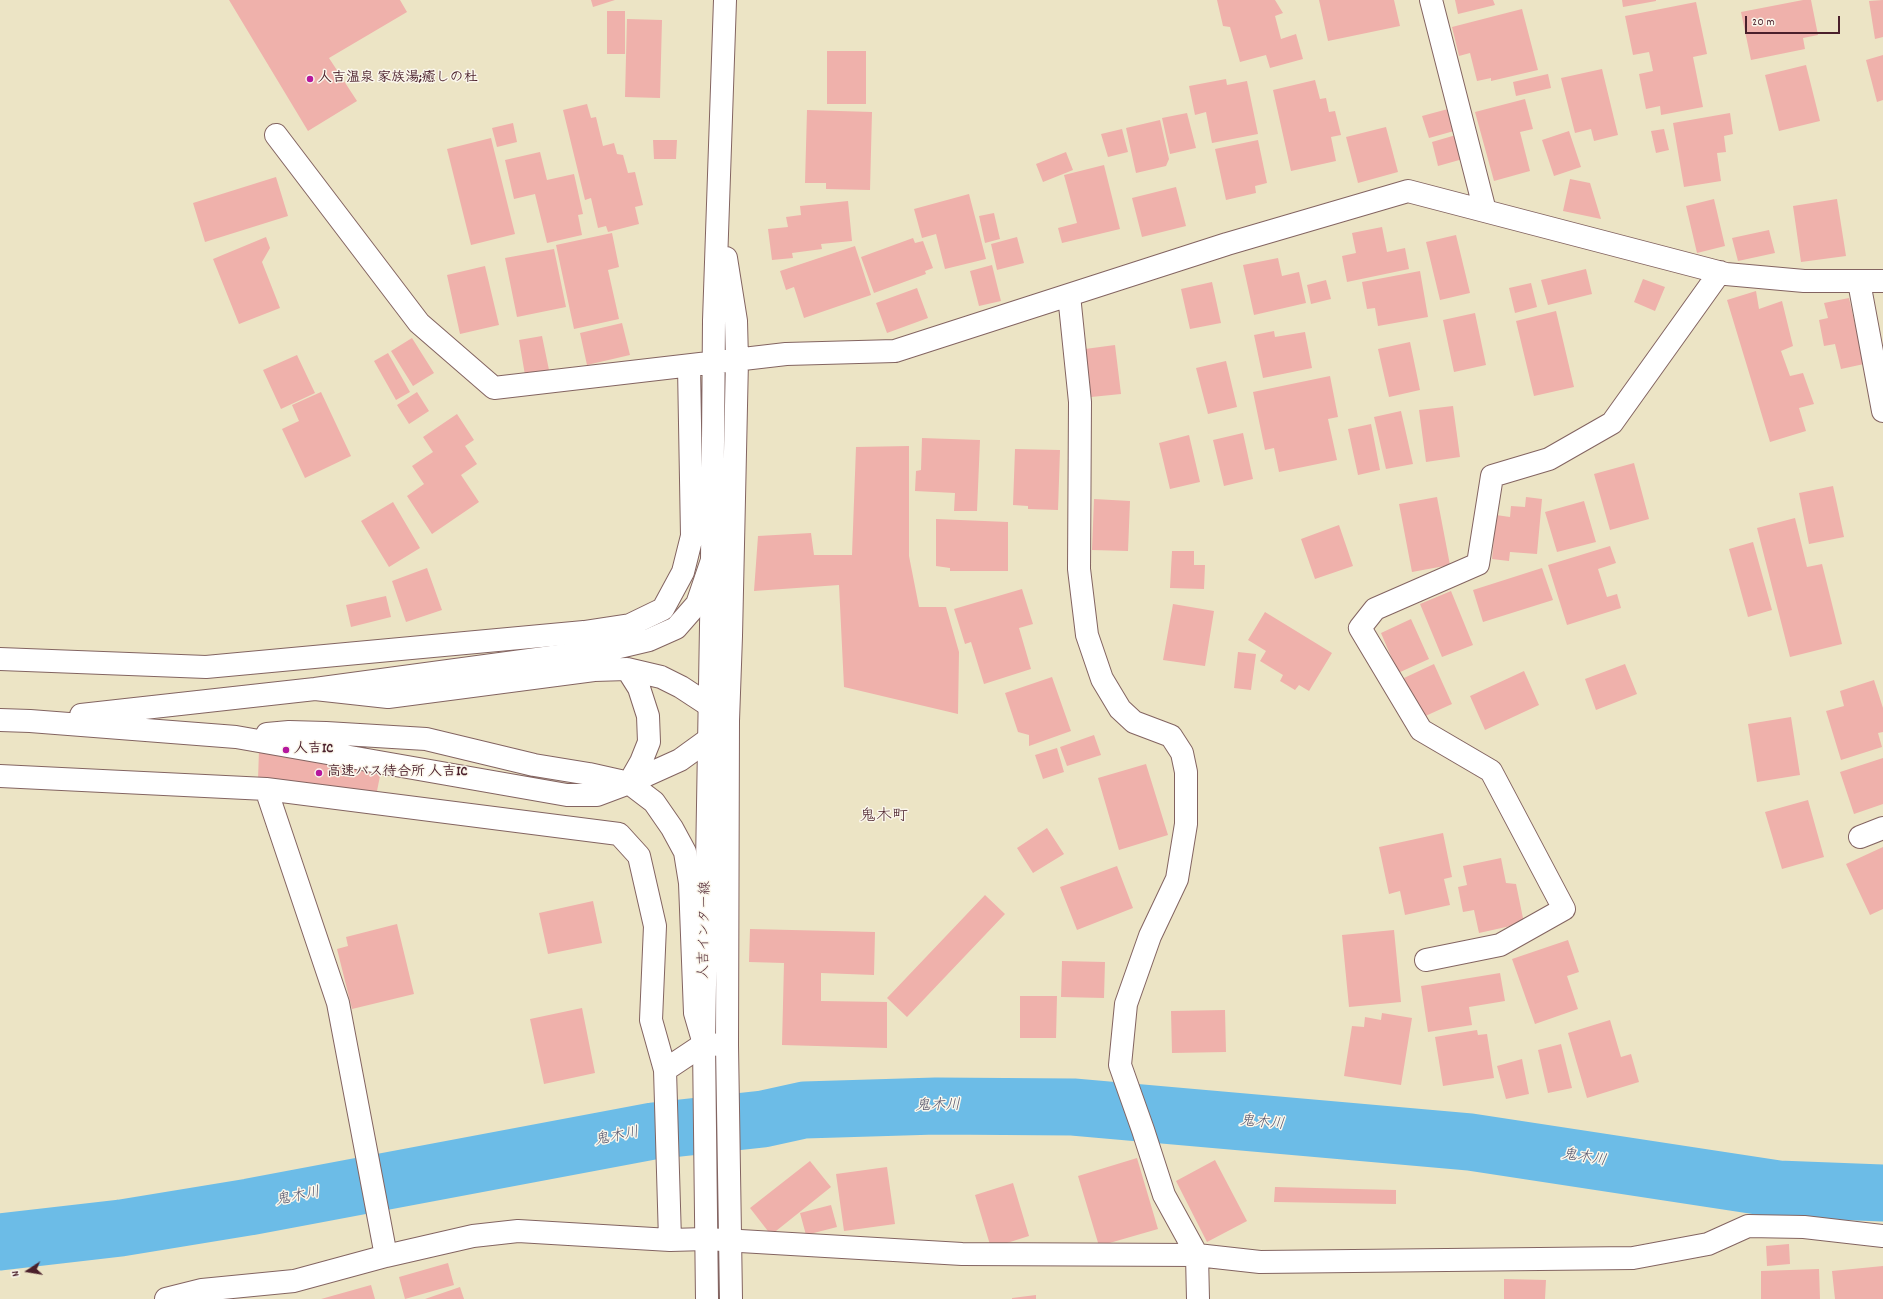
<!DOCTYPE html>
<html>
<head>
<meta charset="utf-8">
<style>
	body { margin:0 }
	#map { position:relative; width:1883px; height:1299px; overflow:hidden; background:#ece4c5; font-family:Dekko,sans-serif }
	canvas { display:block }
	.north { position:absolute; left:8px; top:1251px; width:40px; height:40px; -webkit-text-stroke:3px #fbf7ec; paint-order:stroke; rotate:258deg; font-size:11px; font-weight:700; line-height:16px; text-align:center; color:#4a1f2b }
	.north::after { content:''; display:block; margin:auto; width:14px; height:18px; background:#4a1f2b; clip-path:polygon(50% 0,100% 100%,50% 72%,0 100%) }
	.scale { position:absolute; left:1745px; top:16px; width:95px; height:18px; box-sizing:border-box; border:2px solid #4a1f2b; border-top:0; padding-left:5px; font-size:12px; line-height:14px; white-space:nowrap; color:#4a1f2b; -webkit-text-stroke:3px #fbf7ec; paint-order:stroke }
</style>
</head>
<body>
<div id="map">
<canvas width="1883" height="1299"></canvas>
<div class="north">N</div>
<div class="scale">20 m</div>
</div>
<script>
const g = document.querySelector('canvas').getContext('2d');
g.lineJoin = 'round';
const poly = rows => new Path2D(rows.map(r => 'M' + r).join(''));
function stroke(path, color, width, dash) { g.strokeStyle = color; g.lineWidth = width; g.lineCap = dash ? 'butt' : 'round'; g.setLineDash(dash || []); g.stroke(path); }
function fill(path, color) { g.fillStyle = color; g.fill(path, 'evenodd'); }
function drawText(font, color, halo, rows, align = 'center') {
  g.font = font + ' Dekko,"Klee One",sans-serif'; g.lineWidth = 3; g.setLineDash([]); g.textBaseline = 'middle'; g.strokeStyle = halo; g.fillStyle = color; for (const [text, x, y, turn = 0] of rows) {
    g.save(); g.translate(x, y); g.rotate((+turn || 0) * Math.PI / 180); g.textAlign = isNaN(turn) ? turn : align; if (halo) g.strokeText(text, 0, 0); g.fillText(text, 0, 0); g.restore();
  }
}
stroke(poly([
	[0,1242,121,1228,249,1207,653,1131,763,1119,804,1110,936,1106,1073,1107,1470,1142,1778,1189,1883,1193]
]), '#6cbce7', 57);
fill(poly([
	[229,0,400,0,407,12,329,58,357,101,308,131],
	[591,0,615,0,593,7],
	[1217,0,1275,0,1283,13,1275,16,1281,39,1296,34,1303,59,1270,68,1266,55,1240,62,1230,27,1223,26],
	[1319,0,1394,0,1400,26,1328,41],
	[1455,0,1493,0,1495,5,1458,14],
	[1622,0,1656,0,1656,1,1623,7],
	[1803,0,1811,0,1818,35,1803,38,1805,49,1751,60,1741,12],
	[1883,0,1883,37,1875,39,1869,1],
	[1696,2,1707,54,1693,57,1703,107,1661,115,1660,106,1646,109,1639,74,1653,71,1649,52,1633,55,1625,16],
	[1522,9,1538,70,1491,81,1491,78,1477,81,1470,53,1459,56,1452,27],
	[607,11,625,11,625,54,607,54],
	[627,19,662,20,660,98,625,97],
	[827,51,866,51,866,104,827,104],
	[1883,55,1883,100,1877,102,1866,60],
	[1806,65,1820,121,1779,131,1765,75],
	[1602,69,1618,135,1594,141,1591,129,1575,133,1561,78],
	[1548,74,1551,88,1516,96,1513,82],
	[1226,79,1227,85,1247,81,1258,134,1212,143,1206,112,1195,115,1189,86],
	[1315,80,1320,99,1326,98,1329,112,1335,111,1341,135,1331,137,1336,161,1291,171,1273,90],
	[1525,99,1533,129,1520,132,1530,171,1494,181,1475,112],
	[587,104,591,118,596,117,603,146,614,143,617,154,623,155,628,173,635,172,643,205,635,207,639,224,608,232,606,226,598,228,591,198,585,200,563,110],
	[1448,109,1454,131,1429,138,1422,116],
	[807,110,872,112,870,190,826,189,826,183,805,183],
	[1187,113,1196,148,1170,154,1162,118],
	[1730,113,1733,134,1724,136,1726,152,1717,153,1721,181,1684,187,1673,123],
	[1160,120,1169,159,1166,166,1136,173,1126,128],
	[513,123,517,142,497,147,492,128],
	[1386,127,1398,172,1358,183,1346,137],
	[1122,129,1128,152,1108,157,1101,134],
	[1664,129,1669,150,1656,153,1651,131],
	[1569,131,1581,167,1554,176,1542,140],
	[1456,135,1463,159,1438,166,1432,142],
	[491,138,515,234,471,245,447,149],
	[653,140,677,140,676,159,654,159],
	[1258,140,1267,183,1255,186,1256,193,1226,200,1215,149],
	[540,152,547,180,574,174,583,214,578,215,582,235,547,243,535,194,514,199,505,160],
	[1066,152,1073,170,1043,182,1036,164],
	[1104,165,1120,229,1062,243,1058,228,1077,223,1064,175],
	[276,177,288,216,205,242,193,203],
	[1570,179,1590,183,1601,219,1563,211],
	[1176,187,1186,226,1142,237,1132,198],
	[969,194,986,259,945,269,936,234,922,238,914,209],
	[1714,199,1725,246,1697,253,1686,206],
	[1837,199,1846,256,1801,262,1793,206],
	[848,201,852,241,821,244,822,249,792,253,793,258,772,260,768,229,788,227,786,217,801,215,800,206],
	[994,213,1000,239,985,243,979,216],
	[1382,227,1387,252,1405,248,1409,269,1347,282,1342,256,1356,253,1352,233],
	[1769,230,1775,253,1738,261,1732,238],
	[612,233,619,267,608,270,619,319,574,329,556,245],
	[1456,235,1470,293,1440,300,1426,242],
	[266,237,270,248,262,262,280,308,239,324,213,259],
	[1017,237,1024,263,997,270,991,244],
	[913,238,915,243,923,241,933,268,925,271,926,274,874,293,861,257],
	[855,246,871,295,804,318,794,287,786,290,780,271],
	[554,249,566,307,517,317,505,258],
	[1278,258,1282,276,1299,272,1306,303,1254,315,1243,265],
	[992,265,1001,301,979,306,970,271],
	[485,266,499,325,460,334,447,275],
	[1586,269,1592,294,1548,305,1541,280],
	[1420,271,1428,317,1378,326,1375,308,1367,309,1362,282],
	[1643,279,1665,287,1655,311,1634,302],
	[1326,280,1331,299,1311,304,1307,285],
	[1212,282,1221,323,1190,329,1181,289],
	[1531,283,1537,307,1515,313,1509,288],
	[917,288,928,318,887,333,876,303],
	[1756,291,1759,309,1782,301,1793,346,1781,351,1790,376,1803,373,1814,404,1799,408,1806,431,1770,442,1727,300],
	[1849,298,1864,364,1841,369,1835,344,1824,346,1819,320,1828,318,1824,303],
	[1556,311,1574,387,1534,396,1516,321],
	[1475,313,1486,365,1454,372,1443,320],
	[622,323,630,355,587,365,580,333],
	[1274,331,1275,337,1305,332,1312,368,1263,378,1254,335],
	[542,336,549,370,525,375,519,340],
	[412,338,434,373,413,386,391,351],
	[1410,342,1420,390,1389,397,1378,349],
	[1115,345,1121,394,1091,397,1085,349],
	[388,353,410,392,396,400,374,361],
	[297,355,315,393,281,409,263,370],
	[1226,361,1237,407,1208,414,1196,368],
	[1330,376,1338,417,1328,419,1337,460,1279,472,1274,448,1265,450,1253,392],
	[321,392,351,456,305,478,282,429,299,421,292,405],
	[417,392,429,411,409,424,397,405],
	[1453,406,1460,457,1426,462,1419,410],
	[1401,411,1413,464,1386,469,1374,417],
	[457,414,474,440,465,446,477,464,461,475,479,502,432,534,407,496,424,484,412,466,433,452,423,437],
	[1371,424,1380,470,1358,475,1348,429],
	[1243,433,1253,479,1224,486,1213,440],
	[1189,435,1200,482,1170,489,1159,443],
	[922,438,980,440,977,511,954,511,955,493,915,491,916,471,921,470],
	[909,446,909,556,919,607,946,607,959,652,958,714,844,687,839,585,754,591,758,536,811,533,814,555,852,555,856,447],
	[1015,449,1060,450,1058,510,1028,509,1028,506,1013,505],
	[1634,463,1649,519,1610,530,1594,474],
	[1833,486,1844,537,1809,544,1799,493],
	[1437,497,1450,565,1412,572,1399,504],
	[1526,497,1542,499,1537,554,1510,552,1509,561,1492,559,1496,515,1510,517,1511,506,1525,507],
	[1094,499,1130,501,1128,551,1092,550],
	[1584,501,1596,542,1557,552,1545,512],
	[393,502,420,548,389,567,361,521],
	[1795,518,1807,567,1822,564,1842,644,1790,657,1757,528],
	[936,519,1008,522,1008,571,950,571,950,568,936,566],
	[1339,525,1353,566,1315,579,1301,539],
	[1753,542,1772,610,1748,617,1729,549],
	[1610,546,1616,563,1598,569,1607,597,1617,594,1621,608,1567,625,1548,565],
	[1172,551,1194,551,1194,565,1205,565,1204,589,1170,588],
	[427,568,442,610,406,622,392,581],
	[1542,568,1553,600,1483,622,1473,590],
	[1022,589,1033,624,1019,628,1031,669,984,684,971,642,965,644,954,609],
	[1451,591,1473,645,1442,657,1420,604],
	[386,596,391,617,351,627,346,605],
	[1173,604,1214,611,1205,666,1163,660],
	[1265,612,1332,653,1309,691,1299,685,1295,690,1280,681,1283,675,1260,661,1266,651,1248,640],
	[1411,619,1429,659,1398,673,1381,633],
	[1238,652,1256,654,1251,690,1234,688],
	[1434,664,1452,704,1421,718,1404,678],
	[1625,664,1637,694,1596,710,1585,679],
	[1524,671,1539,705,1485,730,1470,696],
	[1052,677,1071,731,1029,746,1029,735,1018,732,1005,693],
	[1874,680,1883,708,1883,732,1878,733,1882,747,1841,760,1826,711,1844,706,1840,691],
	[1791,717,1800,775,1757,782,1748,724],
	[1094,735,1101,755,1067,766,1060,747],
	[1057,748,1064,772,1043,779,1035,755],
	[259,750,382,766,376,796,258,780],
	[1883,758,1883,804,1854,814,1840,772],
	[1146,764,1168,835,1119,850,1098,778],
	[1808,800,1824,857,1782,869,1765,812],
	[1047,828,1064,854,1033,873,1017,848],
	[1443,833,1452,877,1444,879,1450,905,1405,915,1400,891,1389,894,1379,847],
	[1883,847,1883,909,1870,915,1846,864],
	[1501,858,1506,883,1516,884,1524,923,1479,933,1474,910,1463,912,1458,887,1467,885,1463,866],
	[1117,866,1133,908,1077,930,1060,887],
	[985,895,1005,914,907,1017,887,998],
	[593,901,602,943,548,954,539,913],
	[397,924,414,994,352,1009,337,949,348,946,346,937],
	[750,929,875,932,874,975,821,973,821,1001,887,1002,887,1048,782,1045,784,963,749,962],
	[1394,930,1401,1002,1349,1007,1342,935],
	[1568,940,1579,972,1567,976,1578,1009,1535,1024,1512,959],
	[1062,961,1105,962,1104,998,1061,997],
	[1500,973,1505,1001,1469,1007,1472,1025,1428,1032,1421,986],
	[1020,996,1057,996,1056,1038,1020,1038],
	[582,1008,595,1073,544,1084,530,1019],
	[1225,1010,1226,1052,1172,1053,1171,1011],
	[1382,1013,1412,1018,1401,1085,1344,1076,1352,1026,1364,1027,1365,1017,1381,1020],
	[1610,1020,1621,1057,1631,1054,1639,1082,1587,1098,1568,1033],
	[1477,1030,1478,1035,1487,1034,1494,1078,1443,1086,1435,1037],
	[1561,1044,1572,1088,1548,1093,1538,1050],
	[1522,1059,1529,1094,1506,1099,1497,1066],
	[1137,1158,1158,1229,1099,1246,1078,1176],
	[1215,1160,1247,1221,1207,1242,1176,1181],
	[810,1161,831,1187,771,1235,750,1208],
	[887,1167,895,1224,844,1231,836,1174],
	[1013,1183,1029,1236,991,1248,975,1195],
	[1275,1187,1396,1190,1396,1204,1274,1202],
	[831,1205,837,1227,806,1235,800,1213],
	[1789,1244,1790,1264,1767,1266,1766,1246],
	[448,1263,454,1285,405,1299,399,1277],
	[1883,1266,1883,1299,1835,1299,1832,1271],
	[1819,1269,1820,1299,1761,1299,1761,1271],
	[1504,1279,1546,1280,1545,1299,1504,1299],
	[371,1285,375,1299,321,1299],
	[460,1287,464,1299,425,1299],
	[1036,1295,1036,1299,1012,1299,1012,1298]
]), '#efb1ab');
const minor = poly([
	[1431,0,1485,211],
	[276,135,419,323,494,388,786,354,895,351,1227,244,1408,191,1726,274,1804,281,1883,281],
	[726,258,736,321,737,360,731,636,728,721],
	[1859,282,1883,411],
	[1069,295,1080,402,1079,569,1087,635,1102,679,1120,709,1134,722,1171,736,1182,753,1186,772,1186,824,1177,879,1150,936,1126,1004,1120,1065,1143,1130,1164,1195,1197,1255,1198,1299],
	[712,560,714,321,725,0],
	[0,659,206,667,584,632,630,625,663,609,683,572,692,536,689,367],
	[0,776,266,789,619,834,639,856,655,926,651,1020,665,1070,704,1044,722,1045],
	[266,789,338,1003,386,1256],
	[1860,837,1883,828],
	[1426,960,1500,945,1564,909,1491,771,1421,730,1360,628,1375,609,1478,564,1492,476,1549,459,1612,423,1720,272],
	[665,1070,670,1240],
	[166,1299,202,1290,294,1281,386,1256,473,1236,518,1231,670,1240,706,1239,962,1254,1197,1255,1260,1262,1633,1258,1708,1244,1748,1226,1804,1227,1883,1236]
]);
const major = poly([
	[728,721,727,1045,731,1299],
	[707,1299,704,1044,712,566]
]);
const highway = poly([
	[627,669,639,688,648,716,649,742,641,762,629,783],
	[81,715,315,689,611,649,649,640,676,628,697,604,712,560],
	[0,720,30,721,236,737,567,795,597,795,629,783,680,760,709,739,728,721,710,706,681,687,661,677,627,669,594,670,388,697,315,689],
	[267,734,289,732,326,733,426,739,534,765,589,774,629,783,654,802,672,828,685,852,690,883,695,1013,704,1044]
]);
stroke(minor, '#836461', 24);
stroke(major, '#836461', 24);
stroke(highway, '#836461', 24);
stroke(minor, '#fff', 22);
stroke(major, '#fff', 22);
stroke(highway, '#fff', 22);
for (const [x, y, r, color] of [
	[310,79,4,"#b5179e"],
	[286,750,4,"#b5179e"],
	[319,773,4,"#b5179e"]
]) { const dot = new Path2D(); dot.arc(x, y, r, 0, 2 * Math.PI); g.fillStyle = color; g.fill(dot); stroke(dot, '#fbf7ec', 1.5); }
drawText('bold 14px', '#4a1f2b', '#fbf7ec', [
	["人吉温泉 家族湯;癒しの杜",318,79],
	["人吉IC",294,750],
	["高速バス待合所 人吉IC",327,773]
], 'left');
drawText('14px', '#4a1f2b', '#fbf7ec', [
	["人吉インター線",706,930,-89]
]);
drawText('italic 15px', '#56566d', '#fbf7ec', [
	["鬼木川",938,1107,-1],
	["鬼木川",1262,1124,5],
	["鬼木川",617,1138,-11],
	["鬼木川",1584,1159,9],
	["鬼木川",298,1198,-11]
]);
drawText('16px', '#4a1f2b', '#fbf7ec', [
	["鬼木町",884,818]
]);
</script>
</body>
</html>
